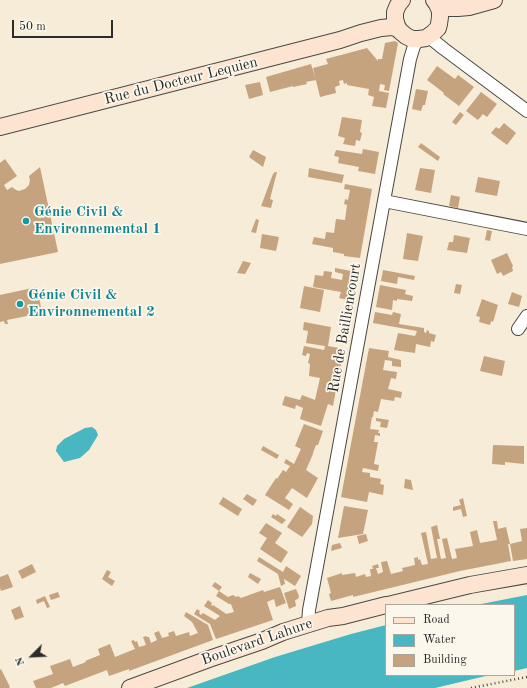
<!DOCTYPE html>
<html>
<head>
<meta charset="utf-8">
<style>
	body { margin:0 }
	#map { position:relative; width:527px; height:688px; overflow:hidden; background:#f7ecd7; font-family:"Old Standard TT",serif }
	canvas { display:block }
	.legend { position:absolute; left:385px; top:604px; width:130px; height:72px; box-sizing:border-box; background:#fbf7ec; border:1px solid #a8a59f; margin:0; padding:5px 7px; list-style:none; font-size:12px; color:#2b2b2b }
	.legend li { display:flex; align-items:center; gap:8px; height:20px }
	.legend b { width:20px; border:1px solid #a8a59f }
	.north { position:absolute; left:12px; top:636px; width:40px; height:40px; -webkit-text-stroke:3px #fbf7ec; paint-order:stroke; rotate:246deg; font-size:11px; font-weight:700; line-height:16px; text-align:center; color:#2b2b2b }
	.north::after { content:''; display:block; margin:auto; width:14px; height:18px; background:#2b2b2b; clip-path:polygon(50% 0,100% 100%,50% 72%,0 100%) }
	.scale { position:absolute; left:12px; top:20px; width:101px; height:18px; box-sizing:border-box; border:2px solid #2b2b2b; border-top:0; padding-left:5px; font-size:12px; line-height:14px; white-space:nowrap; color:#2b2b2b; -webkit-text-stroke:3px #fbf7ec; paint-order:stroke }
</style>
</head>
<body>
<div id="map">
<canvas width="527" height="688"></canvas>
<ul class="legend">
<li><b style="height:5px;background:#fde4d0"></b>Road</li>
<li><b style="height:11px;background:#48b7c2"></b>Water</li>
<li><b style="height:11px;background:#c5a37f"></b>Building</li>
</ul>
<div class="north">N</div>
<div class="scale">50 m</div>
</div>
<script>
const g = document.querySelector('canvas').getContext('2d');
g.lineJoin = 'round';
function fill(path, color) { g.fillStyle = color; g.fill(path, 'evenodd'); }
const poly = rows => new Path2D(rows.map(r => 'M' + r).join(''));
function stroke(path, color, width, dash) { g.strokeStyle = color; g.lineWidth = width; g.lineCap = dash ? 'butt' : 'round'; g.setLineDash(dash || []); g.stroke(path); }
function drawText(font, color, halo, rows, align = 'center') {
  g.font = font + ' "Old Standard TT",serif'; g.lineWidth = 3.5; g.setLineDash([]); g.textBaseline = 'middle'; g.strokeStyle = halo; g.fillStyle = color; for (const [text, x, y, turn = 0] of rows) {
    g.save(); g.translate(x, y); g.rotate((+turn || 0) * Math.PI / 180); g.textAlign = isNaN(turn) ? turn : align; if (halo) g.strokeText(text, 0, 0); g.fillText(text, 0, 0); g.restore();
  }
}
fill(poly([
	[92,427,96,430,98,435,89,450,80,458,64,462,56,451,57,446,64,439,85,428],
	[527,595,527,668,514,671,514,605,476,605],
	[386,625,386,675,490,675,435,688,187,688,275,657,351,634]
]), '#48b7c2');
fill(poly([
	[395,41,398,43,389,91,384,90,385,85,380,84,379,91,389,93,386,108,372,106,374,97,368,95,369,89,347,85,347,83,344,84,343,80,339,81,340,85,335,87,336,93,320,97,313,68,328,64,326,59,367,48,378,61,378,59,382,59,385,43],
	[311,64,316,80,306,82,307,84,293,87,293,86,270,92,266,77],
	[437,66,455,79,458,75,474,87,459,106,443,94,444,93,427,80],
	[260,82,263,95,249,99,245,85],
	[416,89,428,91,425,105,423,105,421,111,412,109],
	[481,92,497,104,487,117,483,114,478,120,466,111],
	[460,112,464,115,456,125,452,122],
	[342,117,362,120,360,132,362,133,360,141,356,140,355,146,343,144,345,138,338,136],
	[504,123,516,133,507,145,491,133,496,127,499,129],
	[421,143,440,157,438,161,418,147],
	[363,149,379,152,375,174,358,171,359,167,338,163,339,157,334,156,336,150,362,154],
	[253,150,266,157,263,167,249,157],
	[5,159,17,176,4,185,7,190,12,187,16,190,19,191,25,189,29,185,30,180,29,176,40,167,58,252,0,264,0,163],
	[309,168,344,175,342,183,308,177],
	[420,168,435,170,431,193,415,190],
	[275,172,277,172,270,199,273,200,271,208,261,206,273,174],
	[478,177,500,181,497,196,475,192],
	[345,184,372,189,360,258,344,256,344,254,333,252,333,248,312,244,314,237,325,239,326,232,334,233,336,219,345,220,347,205,344,204,345,199,348,200,350,190,344,189],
	[451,195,460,197,458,208,449,206],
	[256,219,259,220,256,233,251,232],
	[487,230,492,231,490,241,485,240],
	[407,233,423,236,418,261,403,259],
	[262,234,279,237,276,251,260,248],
	[454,235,470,238,467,253,447,250,449,242,453,242],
	[507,253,513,266,512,267,513,271,503,276,501,272,497,274,491,260],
	[243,261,251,263,245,274,237,273],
	[335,268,357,272,352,301,339,298,341,292,313,287,315,275,323,276,324,271,332,272,331,278,342,280,343,274,335,272],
	[383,270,415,276,414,280,398,277,397,284,381,281],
	[456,284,462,285,460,294,454,293],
	[380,285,406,290,405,294,413,296,412,301,397,299,397,301,393,300,392,310,376,307],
	[304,286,324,290,320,312,300,308],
	[37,287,42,313,7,320,8,324,5,324,4,321,0,322,0,295],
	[512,292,522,296,519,307,508,304],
	[482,299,498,305,493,322,491,321,490,325,479,322,480,317,476,316],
	[375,312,392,315,393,312,401,314,399,324,424,328,424,332,426,333,427,330,429,331,429,333,436,335,434,342,431,341,430,347,416,344,415,353,394,350,398,333,415,336,417,331,373,323],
	[304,322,331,327,328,346,344,349,333,406,328,404,321,426,300,419,303,408,296,405,295,409,282,405,285,396,300,400,302,395,315,400,320,378,309,376,310,364,308,363,310,354,307,353,306,356,302,355,304,346,324,350,325,346,306,343,308,331,303,330],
	[369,348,389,351,388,357,401,360,401,367,392,366,392,361,385,360,383,370,397,372,396,379,391,378,388,389,402,392,401,398,395,397,394,401,381,399,378,412,374,411,373,417,372,417,370,429,379,430,378,433,380,433,380,436,375,435,374,442,378,442,374,464,379,465,378,471,363,468,362,472,370,473,370,477,381,479,380,484,384,485,383,495,369,492,367,502,341,497],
	[484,356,505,361,502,376,480,371],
	[376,418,389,420,387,428,380,427,381,422,376,421],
	[304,424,323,431,318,445,316,445,313,453,313,454,306,470,318,478,307,498,292,488,285,498,293,504,289,510,265,495,276,478,277,479,283,470,286,472,290,466,284,463,286,459,294,464,301,449,295,446],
	[493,445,524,446,524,464,505,462,505,465,492,464],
	[263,446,279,455,277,459,261,450],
	[405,479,411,480,413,490,404,488],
	[247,494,257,500,253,506,243,499],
	[223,497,242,509,238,516,219,504],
	[463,498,467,516,463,517,461,509,453,511,453,507,461,505,459,500],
	[344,506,368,510,363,534,338,538],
	[300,507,313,516,312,524,302,537,287,527],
	[273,514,276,516,277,514,286,520,282,524,271,517],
	[493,521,497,521,498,529,506,527,510,544,508,544,511,561,460,571,353,597,353,595,331,601,329,594,331,593,327,578,342,573,342,575,355,573,356,577,365,574,366,577,371,576,370,569,373,569,372,566,378,564,379,568,376,568,378,574,383,572,381,562,387,561,391,574,403,571,402,568,415,565,414,558,418,557,418,560,420,559,422,565,428,564,421,533,426,532,431,559,437,558,431,527,437,525,440,539,437,539,441,559,446,558,442,539,447,538,452,559,457,558,455,549,473,546,470,532,477,530,480,543,497,540],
	[266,523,282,533,275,543,288,552,281,563,260,549,267,538,259,533],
	[527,528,527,559,513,561,510,544,522,541,520,529],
	[366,534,368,541,359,544,357,536],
	[340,543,342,548,331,551,332,545],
	[259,557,283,572,286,566,301,576,295,586,284,579,285,584,281,586,278,574,257,561],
	[32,564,36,572,22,579,18,571],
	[107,570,111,572,108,577,115,581,112,586,102,579],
	[250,573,261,579,258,584,248,577],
	[8,574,13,587,1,591,0,588,0,577],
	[215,582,222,587,219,591,212,586],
	[280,587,286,603,276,607,274,599,267,602,273,620,216,639,210,624,194,614,197,609,200,611,199,613,201,615,203,613,215,620,220,616,204,606,208,600,212,603,211,605,213,606,213,605,225,613,226,614,234,612,231,604,229,604,216,596,219,591,228,597,233,595,236,597,238,596,241,598,263,590,264,592],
	[296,589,299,596,298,599,295,600,296,606,289,609,284,593],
	[58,592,60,597,51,600,49,595],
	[45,596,50,607,47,608,44,601,37,604,36,600],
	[20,606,24,617,15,620,11,610],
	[186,612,208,625,213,640,129,671,129,669,109,676,107,670,65,686,63,683,51,688,36,688,33,681,53,674,50,666,70,659,73,667,86,662,85,661,100,655,98,649,110,644,115,657,135,649,131,641,134,640,135,642,137,641,139,647,146,645,143,637,146,636,147,637,149,637,151,643,157,640,154,633,159,631,162,638,169,636,168,633,174,631,176,636,189,632,190,636,198,633,192,622,184,616],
	[1,669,10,687,9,688,0,688,0,670]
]), '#c5a37f');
const street = poly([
	[430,36,434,41,444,49,527,111],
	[384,201,527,229],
	[518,329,527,316],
	[308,624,309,610,410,59,414,46,419,39]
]);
const secondary = poly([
	[402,0,398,5,395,12,395,19,397,26,400,31,406,36,412,39,419,39,426,38,433,33,438,28,439,24,440,17,440,11,437,4,434,0],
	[437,4,447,8,458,8,469,7,494,0],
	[0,127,340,40,361,33,381,28,392,27,398,29],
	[388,605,470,585,527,575],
	[130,688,209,659,262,641,283,632,328,618,343,616,386,605]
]);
stroke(street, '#4a4845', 14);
stroke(secondary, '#4a4845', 18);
stroke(poly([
	[471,688,527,677]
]), '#4a4845', 2.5, [1, 3]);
stroke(street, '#fff', 12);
stroke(secondary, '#fde4d0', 16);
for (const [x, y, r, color] of [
	[26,221,4,"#0f9aa8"],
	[20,304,4,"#0f9aa8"]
]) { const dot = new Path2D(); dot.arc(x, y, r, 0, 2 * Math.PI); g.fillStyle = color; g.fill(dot); stroke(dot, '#fbf7ec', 1.5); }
drawText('15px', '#2b2b2b', '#fbf7ec', [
	["Rue du Docteur Lequien",181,81,-14],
	["Rue de Bailliencourt",345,328,-80],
	["Boulevard Lahure",257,642,-19]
]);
drawText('bold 15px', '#0d838f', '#fbf7ec', [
	["Génie Civil &",34,212],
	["Environnemental 1",34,229],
	["Génie Civil &",28,295],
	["Environnemental 2",28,312]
], 'left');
</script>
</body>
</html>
